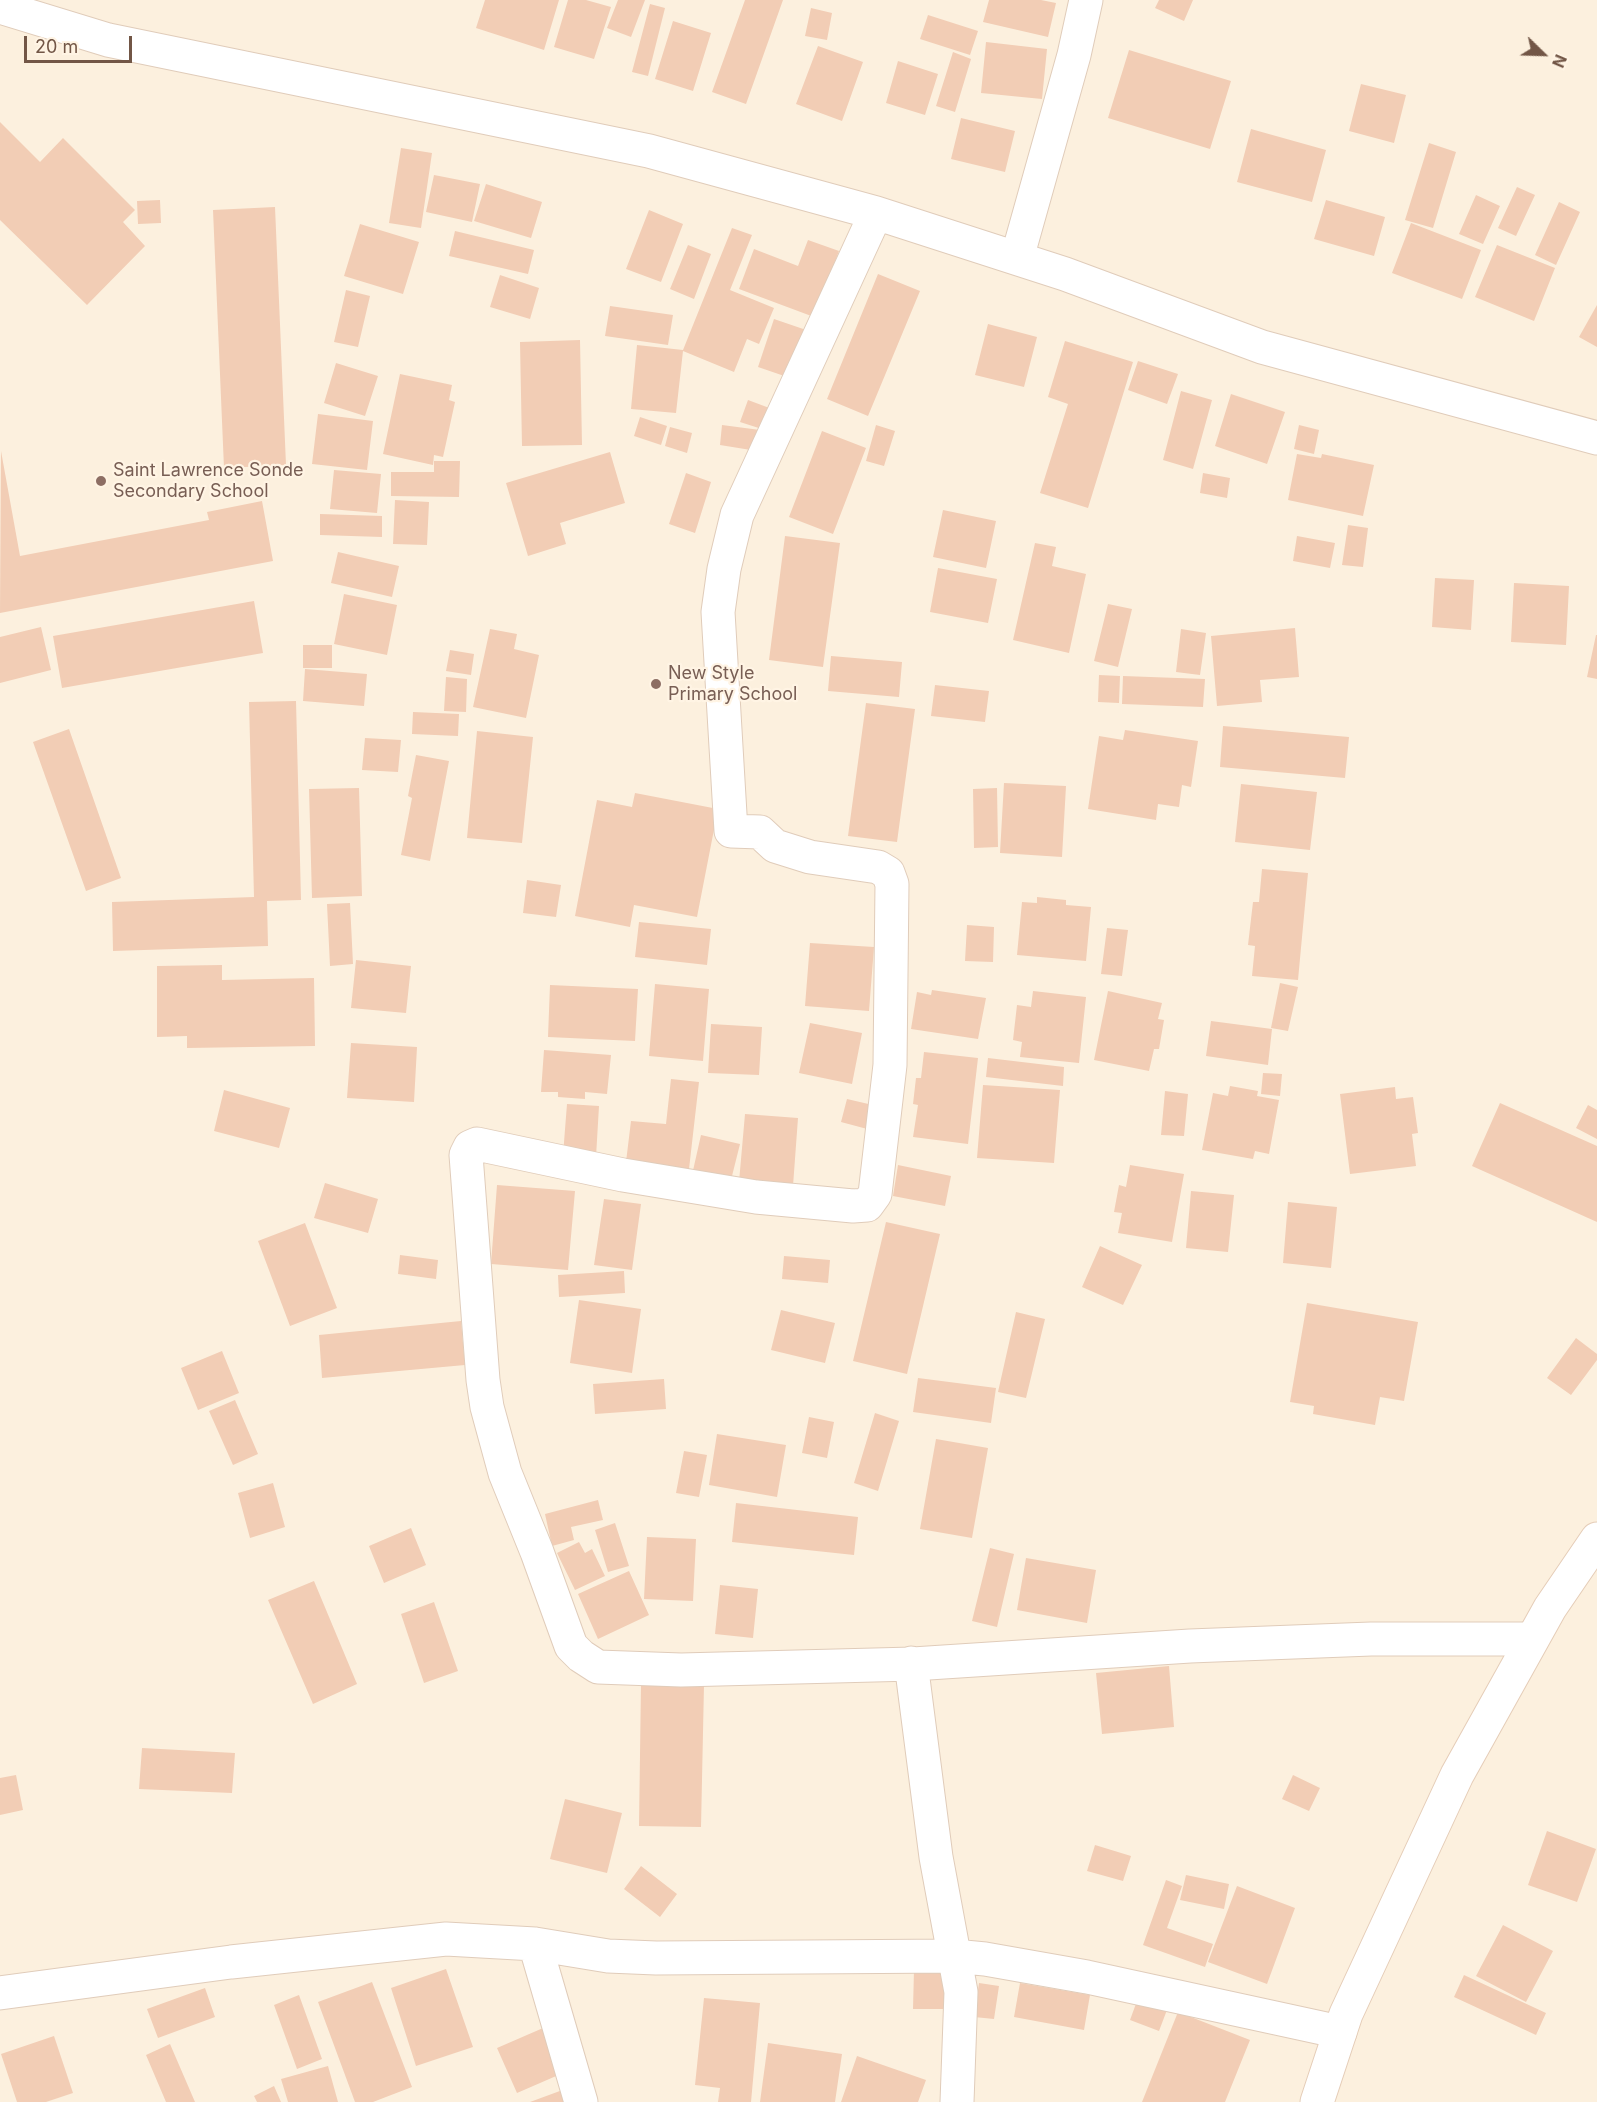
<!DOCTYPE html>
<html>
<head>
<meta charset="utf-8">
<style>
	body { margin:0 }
	#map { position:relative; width:1597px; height:2102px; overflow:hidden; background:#fcf0de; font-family:Inter,sans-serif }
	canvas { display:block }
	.north { position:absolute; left:1513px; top:24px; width:60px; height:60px; -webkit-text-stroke:4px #fff4e4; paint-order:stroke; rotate:113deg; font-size:16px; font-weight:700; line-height:24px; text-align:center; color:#725646 }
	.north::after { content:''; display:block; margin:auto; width:21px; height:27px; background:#725646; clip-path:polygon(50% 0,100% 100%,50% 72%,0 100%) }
	.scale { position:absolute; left:24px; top:36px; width:108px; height:27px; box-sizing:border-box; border:3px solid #725646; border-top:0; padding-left:8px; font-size:18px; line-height:21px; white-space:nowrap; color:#725646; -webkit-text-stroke:4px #fff4e4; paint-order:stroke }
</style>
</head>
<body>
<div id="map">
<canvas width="1597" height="2102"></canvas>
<div class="north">N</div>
<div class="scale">20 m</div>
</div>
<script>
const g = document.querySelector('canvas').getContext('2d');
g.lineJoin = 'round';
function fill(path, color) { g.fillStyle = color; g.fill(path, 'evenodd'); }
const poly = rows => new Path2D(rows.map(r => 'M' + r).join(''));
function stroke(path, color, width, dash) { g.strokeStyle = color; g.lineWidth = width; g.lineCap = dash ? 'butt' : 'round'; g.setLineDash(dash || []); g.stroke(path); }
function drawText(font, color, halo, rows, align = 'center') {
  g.font = font + ' Inter,sans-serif'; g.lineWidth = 4.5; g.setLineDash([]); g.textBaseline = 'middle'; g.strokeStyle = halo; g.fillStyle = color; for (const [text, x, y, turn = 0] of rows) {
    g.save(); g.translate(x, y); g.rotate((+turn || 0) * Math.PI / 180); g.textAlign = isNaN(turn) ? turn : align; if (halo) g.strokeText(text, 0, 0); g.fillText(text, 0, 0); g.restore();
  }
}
fill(poly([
	[485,0,559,0,544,50,476,28],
	[568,0,586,0,611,7,594,59,554,47],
	[618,0,645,0,631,37,607,28],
	[745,0,783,0,746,104,712,92],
	[989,0,1041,0,1056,3,1048,37,983,22],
	[1159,0,1193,0,1184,21,1155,8],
	[650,4,665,8,648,76,632,72],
	[811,8,832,13,827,40,805,36],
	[928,15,978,31,970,55,920,39],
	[673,21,711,33,693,91,655,79],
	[986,42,1047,49,1042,99,981,93],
	[818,46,863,62,842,121,796,104],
	[1129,50,1231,81,1210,149,1108,118],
	[953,52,971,59,955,112,936,106],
	[898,61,938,74,925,115,886,103],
	[1361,84,1406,95,1394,143,1349,131],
	[961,118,1015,131,1005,172,951,159],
	[0,122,40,162,63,138,135,210,123,222,145,246,87,305,0,220],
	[1251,129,1326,150,1312,202,1237,182],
	[1429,143,1456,152,1433,228,1405,220],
	[401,148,432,153,421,228,389,223],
	[434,175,480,184,472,222,426,212],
	[486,184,542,202,531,238,474,221],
	[1517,187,1535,195,1516,236,1498,228],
	[1476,195,1500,206,1483,244,1459,234],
	[160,200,161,223,138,224,137,201],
	[1326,200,1385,217,1374,256,1314,239],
	[1559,202,1580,212,1556,265,1535,255],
	[275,207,286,465,224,468,213,210],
	[649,210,683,224,661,282,626,269],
	[1411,223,1481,250,1462,299,1392,273],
	[360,224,419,242,403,294,344,276],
	[732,228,752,235,730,290,774,308,759,344,747,339,734,372,683,351,676,413,631,409,637,345,683,350],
	[455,231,534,250,528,274,449,256],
	[808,240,839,251,814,317,739,289,754,249,798,266],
	[688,245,711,254,694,299,670,289],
	[1497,245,1555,268,1534,321,1475,297],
	[878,274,920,291,868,416,827,399],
	[500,275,539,288,530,319,490,307],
	[346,290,370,296,358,347,334,342],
	[1597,305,1597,347,1579,337],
	[610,306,673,315,668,345,605,336],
	[774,319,812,332,796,380,758,367],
	[988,324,1037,337,1024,387,975,375],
	[580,340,582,445,522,446,520,342],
	[1065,341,1133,362,1088,508,1040,493,1068,404,1048,397],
	[1138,361,1178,374,1167,404,1128,390],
	[336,363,378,376,365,416,324,403],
	[400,374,452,385,449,400,455,402,443,457,434,455,433,465,383,454],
	[1181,391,1212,400,1193,469,1163,460],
	[1231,394,1285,412,1267,464,1215,446],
	[748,400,772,409,765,430,740,422],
	[318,414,373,421,367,470,312,464],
	[640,417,667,426,661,445,634,436],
	[722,425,760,430,757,451,720,445],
	[876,425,895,431,884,466,866,461],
	[1299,425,1319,430,1314,454,1294,449],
	[670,427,692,433,687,453,665,446],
	[822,431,866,448,833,534,789,517],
	[1,451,20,556,209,520,207,512,262,501,273,561,0,613],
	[610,452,625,503,560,523,566,544,528,556,506,483],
	[1297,454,1321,458,1322,454,1374,465,1363,516,1288,500],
	[434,461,460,461,459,497,391,496,391,472,434,472],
	[334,470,381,474,377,513,330,509],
	[686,473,711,482,695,533,669,524],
	[1203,473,1230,478,1227,498,1200,493],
	[395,500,429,502,427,545,393,544],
	[943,510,996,521,986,568,933,557],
	[320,514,382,516,382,537,320,535],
	[1348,525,1368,528,1363,567,1342,565],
	[785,536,840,543,823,667,769,660],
	[1297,536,1335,543,1330,568,1293,561],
	[1035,543,1056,547,1052,566,1086,574,1069,653,1013,640],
	[338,552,399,566,392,597,331,583],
	[938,568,997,579,988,623,930,612],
	[1435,578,1474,580,1471,630,1432,627],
	[1514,583,1569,586,1566,645,1511,642],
	[344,594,397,605,387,655,334,644],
	[254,601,263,653,62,688,53,636],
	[1108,604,1132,609,1118,667,1094,661],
	[41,627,51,670,0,683,0,637],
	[1295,628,1299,677,1260,680,1262,702,1217,706,1211,636],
	[490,629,517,634,514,649,539,655,526,718,473,707],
	[1181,629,1206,633,1200,675,1176,672],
	[1596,635,1597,635,1597,679,1587,677],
	[303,645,332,645,332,668,303,668],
	[450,650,474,654,471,675,446,671],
	[831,656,902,662,899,697,828,691],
	[305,669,367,674,364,706,303,701],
	[1099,675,1120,676,1119,703,1098,702],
	[1123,676,1205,679,1203,707,1122,704],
	[446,677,467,679,466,712,444,711],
	[935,685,989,691,985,722,931,716],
	[296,701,301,900,267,901,268,946,113,951,112,902,254,897,249,702],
	[866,703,915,709,897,842,848,836],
	[413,712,459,714,458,736,412,734],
	[1223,726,1349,737,1345,778,1220,767],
	[69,729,121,878,86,891,33,742],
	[1125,730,1198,741,1191,787,1182,785,1179,807,1158,804,1156,820,1088,809,1099,736,1123,740],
	[477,731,533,737,522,843,467,838],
	[365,738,401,740,398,772,362,770],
	[416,755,449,761,430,861,401,855,412,798,408,796],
	[1004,783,1066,786,1062,857,1000,853],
	[1241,784,1317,792,1310,850,1235,842],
	[359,788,362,896,312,898,309,789],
	[997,788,998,847,974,848,973,789],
	[635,793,718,809,697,917,634,905,630,927,575,916,597,800,632,807],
	[1262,869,1308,873,1298,980,1252,976,1255,946,1248,945,1253,902,1259,902],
	[527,880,561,885,556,917,523,913],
	[1037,897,1066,900,1066,905,1091,907,1086,961,1017,955,1022,902,1037,903],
	[350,903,353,964,330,966,327,904],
	[639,922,711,929,707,965,635,957],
	[967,925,994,927,993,962,965,961],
	[1107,928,1128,930,1122,976,1101,974],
	[810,943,874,947,869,1011,805,1006],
	[356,960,411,966,406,1013,351,1008],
	[222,965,222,980,314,978,315,1046,187,1048,187,1036,157,1037,157,966],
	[1280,983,1298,987,1288,1031,1271,1028],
	[655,984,709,989,703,1061,649,1056],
	[550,985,638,989,635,1041,548,1037],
	[932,990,986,998,978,1039,911,1029,917,992,931,995],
	[1033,991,1086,997,1079,1063,1020,1057,1022,1042,1013,1040,1017,1005,1031,1007],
	[1108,991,1162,1003,1158,1019,1164,1020,1159,1049,1154,1049,1149,1071,1094,1060],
	[1211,1021,1272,1029,1268,1065,1206,1056],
	[810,1023,862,1033,852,1084,799,1073],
	[711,1024,762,1027,759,1075,708,1073],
	[351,1043,417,1047,414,1102,347,1098],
	[544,1050,611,1055,607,1094,585,1092,585,1099,558,1097,558,1092,541,1092],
	[924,1052,978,1058,968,1144,913,1137,918,1105,913,1104,916,1078,921,1078],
	[988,1058,1064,1067,1063,1086,986,1077],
	[1263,1073,1282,1074,1280,1096,1261,1094],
	[671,1079,699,1082,689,1169,626,1162,631,1121,666,1124],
	[983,1085,1060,1090,1054,1163,977,1158],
	[1230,1086,1258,1091,1257,1096,1279,1100,1269,1154,1255,1151,1253,1159,1202,1150,1213,1093,1228,1096],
	[1395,1087,1396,1099,1413,1097,1418,1133,1412,1134,1416,1166,1350,1174,1340,1094],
	[224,1090,290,1108,279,1148,214,1131],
	[1165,1091,1188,1094,1184,1136,1161,1135],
	[847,1099,877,1106,871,1130,841,1122],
	[1500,1103,1597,1146,1597,1222,1472,1166],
	[567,1104,599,1106,596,1157,563,1155],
	[1588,1105,1597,1110,1597,1139,1576,1128],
	[745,1114,798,1118,793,1186,739,1182],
	[701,1135,740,1144,730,1184,692,1175],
	[898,1165,951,1176,945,1206,893,1196],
	[1130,1165,1184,1174,1172,1242,1118,1233,1122,1213,1114,1212,1119,1185,1126,1187],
	[325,1183,378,1199,368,1233,314,1218],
	[497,1185,575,1191,568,1270,491,1264],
	[1191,1191,1234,1195,1228,1252,1186,1248],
	[604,1199,641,1204,632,1270,594,1265],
	[1288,1202,1337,1207,1331,1268,1283,1263],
	[886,1222,940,1234,907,1374,853,1361],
	[305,1223,337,1308,290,1326,258,1241],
	[1100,1246,1142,1265,1123,1305,1082,1287],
	[400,1255,438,1260,436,1279,398,1274],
	[784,1256,830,1260,828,1283,782,1279],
	[624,1271,625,1293,559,1297,558,1275],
	[579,1300,641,1309,632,1373,570,1363],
	[1307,1303,1418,1322,1404,1401,1380,1397,1375,1425,1313,1414,1314,1406,1290,1402],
	[781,1310,835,1323,825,1363,771,1350],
	[1016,1312,1045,1319,1026,1398,998,1392],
	[461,1321,465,1365,322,1378,319,1335],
	[1576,1338,1597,1354,1597,1360,1571,1395,1547,1378],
	[222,1351,239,1393,198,1410,181,1368],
	[918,1378,996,1388,991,1423,913,1412],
	[664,1379,666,1409,595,1414,593,1384],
	[235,1400,258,1454,233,1465,209,1411],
	[875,1413,899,1421,878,1491,854,1483],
	[809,1417,834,1422,827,1458,802,1453],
	[717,1434,786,1445,777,1497,709,1485],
	[936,1439,988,1448,972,1538,920,1529],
	[684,1451,707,1455,699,1497,676,1493],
	[273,1483,285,1527,250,1538,238,1493],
	[598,1500,603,1520,571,1527,574,1540,552,1546,545,1514],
	[736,1503,858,1517,854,1555,732,1542],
	[615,1523,629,1566,608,1572,595,1530],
	[411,1528,426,1565,384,1583,369,1546],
	[647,1537,696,1539,693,1601,644,1599],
	[579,1542,585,1553,592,1549,605,1576,575,1590,557,1553],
	[990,1548,1014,1554,997,1627,972,1621],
	[1026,1558,1096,1570,1087,1623,1017,1610],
	[629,1571,649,1615,598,1639,578,1594],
	[314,1581,357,1684,313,1704,268,1600],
	[720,1585,758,1589,753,1638,715,1634],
	[434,1602,458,1671,424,1683,401,1614],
	[1169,1666,1174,1727,1102,1734,1096,1673],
	[641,1684,704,1685,701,1827,639,1826],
	[142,1748,235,1753,232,1793,139,1789],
	[16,1775,23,1810,0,1815,0,1778],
	[1293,1775,1320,1788,1309,1811,1282,1799],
	[565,1799,622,1813,607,1873,550,1859],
	[1547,1831,1596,1849,1577,1902,1528,1885],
	[1095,1845,1131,1856,1123,1881,1087,1871],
	[641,1866,677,1894,660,1917,624,1889],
	[1186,1875,1229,1884,1224,1909,1180,1900],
	[1166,1880,1182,1886,1167,1928,1213,1944,1205,1967,1143,1945],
	[1237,1886,1295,1908,1267,1984,1208,1962],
	[1503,1925,1553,1951,1526,2002,1476,1976],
	[446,1969,473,2047,416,2066,391,1988],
	[914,1970,946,1971,945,2009,913,2009],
	[1464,1975,1546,2013,1536,2035,1454,1997],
	[372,1982,412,2087,373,2102,355,2102,318,2002],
	[979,1983,999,1986,994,2019,974,2017],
	[1020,1983,1090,1995,1084,2030,1014,2017],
	[205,1988,215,2017,158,2038,147,2009],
	[1141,1990,1170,2002,1159,2031,1130,2020],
	[299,1995,322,2059,297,2069,274,2005],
	[704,1998,760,2003,751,2102,718,2102,720,2088,695,2085],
	[1178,2012,1250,2040,1225,2102,1142,2102],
	[550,2025,570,2070,517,2093,497,2048],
	[54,2036,73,2093,46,2102,17,2102,1,2054],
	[768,2043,842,2054,835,2102,760,2102],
	[170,2044,195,2102,166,2102,146,2055],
	[857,2056,926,2080,918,2102,841,2102],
	[328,2066,338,2102,288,2102,281,2079],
	[274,2086,281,2102,257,2102,254,2096],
	[568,2088,573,2102,530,2102]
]), '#f2cdb5');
const minor = poly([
	[0,7,108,40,649,151,876,213,1065,274,1262,347,1597,438],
	[876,213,737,515,724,569,718,612,731,831,760,832,775,846,810,857,878,867,888,873,892,884,890,1065,875,1194,867,1205,853,1206,756,1197,623,1175,477,1144,470,1147,466,1155,483,1380,487,1407,505,1473,537,1552,571,1646,581,1656,598,1667,681,1670,913,1664,1190,1646,1371,1639,1532,1639],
	[1017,258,1074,55,1086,0],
	[911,1663,936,1857,961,1992,957,2102],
	[535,1944,581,2102],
	[0,1993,231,1962,446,1939,535,1944,608,1956,656,1958,954,1956,985,1959,1087,1977,1340,2032]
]);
const secondary = poly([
	[1317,2102,1346,2014,1457,1775,1550,1608,1597,1539]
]);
stroke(minor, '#e0ccba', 35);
stroke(secondary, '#e5cdb8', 35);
stroke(minor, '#fff', 33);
stroke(secondary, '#fff', 33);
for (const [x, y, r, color] of [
	[101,481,6,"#8d6e63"],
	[656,684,6,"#8d6e63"]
]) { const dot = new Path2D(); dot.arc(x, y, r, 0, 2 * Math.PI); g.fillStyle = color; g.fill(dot); stroke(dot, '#fff4e4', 2); }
drawText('18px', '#785e54', '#fff4e4', [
	["Saint Lawrence Sonde",113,471],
	["Secondary School",113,492],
	["New Style",668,674],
	["Primary School",668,695]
], 'left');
</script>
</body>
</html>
